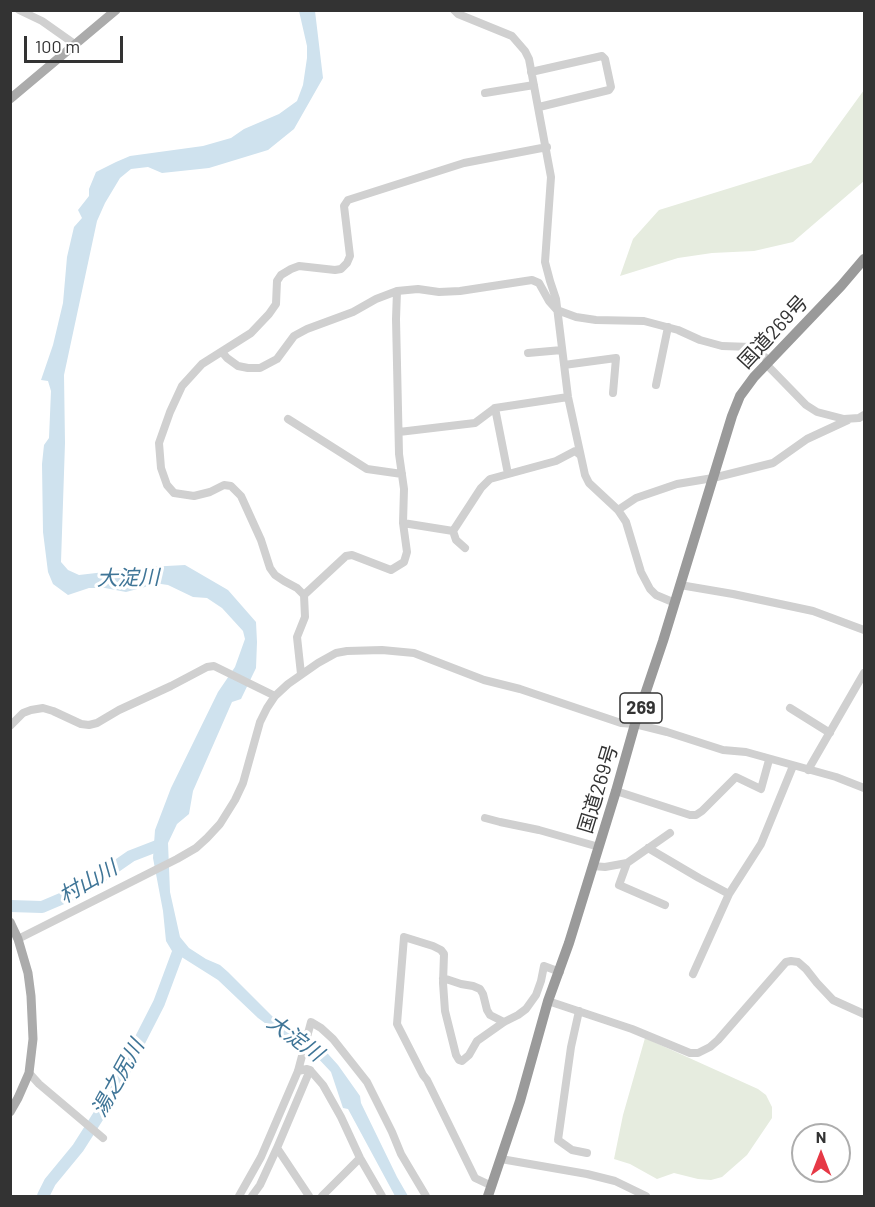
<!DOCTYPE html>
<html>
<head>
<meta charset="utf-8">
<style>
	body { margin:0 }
	#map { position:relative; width:875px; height:1207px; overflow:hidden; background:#fff; font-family:Barlow,sans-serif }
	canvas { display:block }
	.frame { position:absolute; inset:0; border:12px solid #333; pointer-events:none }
	.north { position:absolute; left:791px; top:1123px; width:60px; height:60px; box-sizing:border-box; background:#fff; border:2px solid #adadad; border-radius:50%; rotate:0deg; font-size:16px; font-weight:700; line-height:24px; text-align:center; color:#333 }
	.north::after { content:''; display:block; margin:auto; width:21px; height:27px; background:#e63946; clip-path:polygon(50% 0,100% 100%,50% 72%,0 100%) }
	.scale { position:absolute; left:24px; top:36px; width:99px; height:27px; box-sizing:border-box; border:3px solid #333; border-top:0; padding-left:8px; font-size:18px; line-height:21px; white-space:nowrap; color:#333; -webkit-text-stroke:4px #fff; paint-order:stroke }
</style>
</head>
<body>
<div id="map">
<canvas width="875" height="1207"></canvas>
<div class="frame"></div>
<div class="north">N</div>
<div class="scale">100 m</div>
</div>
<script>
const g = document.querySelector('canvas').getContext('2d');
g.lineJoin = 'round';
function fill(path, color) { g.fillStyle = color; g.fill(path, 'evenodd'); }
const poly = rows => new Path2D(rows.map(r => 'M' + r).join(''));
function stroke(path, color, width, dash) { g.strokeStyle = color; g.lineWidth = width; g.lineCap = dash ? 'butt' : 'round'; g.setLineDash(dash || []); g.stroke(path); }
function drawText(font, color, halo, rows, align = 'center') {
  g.font = font + ' Barlow,"Noto Sans JP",sans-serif'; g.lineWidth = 6; g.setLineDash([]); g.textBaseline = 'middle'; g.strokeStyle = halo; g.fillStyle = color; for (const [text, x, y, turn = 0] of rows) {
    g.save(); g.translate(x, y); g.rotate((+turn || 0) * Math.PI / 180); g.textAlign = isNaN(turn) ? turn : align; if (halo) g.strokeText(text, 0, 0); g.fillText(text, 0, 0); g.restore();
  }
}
fill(poly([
	[864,90,864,181,793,242,754,251,712,253,678,258,620,276,633,239,659,210,811,163],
	[645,1038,758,1089,766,1095,772,1107,772,1118,747,1155,722,1177,711,1180,698,1179,674,1173,657,1179,630,1164,614,1159,623,1115]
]), '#e6ecdf');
fill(poly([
	[299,11,315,11,323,78,294,129,268,150,209,168,162,173,148,167,131,169,120,178,105,203,97,221,64,375,65,443,61,562,68,570,79,575,148,567,185,565,228,590,256,622,257,642,256,668,241,699,232,702,193,791,189,814,177,824,168,843,170,892,180,937,189,948,206,959,220,965,228,972,280,1024,300,1034,320,1045,338,1065,360,1096,361,1103,397,1177,408,1196,395,1196,348,1109,343,1108,331,1072,314,1054,273,1029,258,1018,218,980,172,951,166,941,163,911,153,858,155,830,171,788,218,692,235,667,245,639,243,631,222,608,207,598,193,597,168,585,154,583,145,587,126,592,105,588,89,588,68,595,53,584,48,572,43,532,42,464,44,445,49,438,51,391,48,381,41,380,53,345,63,303,67,257,74,227,82,218,78,210,89,196,89,189,96,172,116,162,130,156,203,146,231,138,244,129,279,114,297,101,303,85,307,58,307,46]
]), '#cfe2ee');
stroke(poly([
	[10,906,42,907,82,890,131,856,162,844],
	[43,1196,50,1182,78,1148,113,1093,159,1003,178,952]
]), '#cfe2ee', 12);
stroke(poly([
	[19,10,42,21,76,45],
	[454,10,458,14,512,36,525,51,529,59,551,177,545,262,550,281,556,299,568,397,585,475,589,483,618,510,626,522,641,572,650,589,656,595,675,603],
	[531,72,602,56,605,59,611,87,609,90,539,107],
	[485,93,534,85],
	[222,352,227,358,238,366,248,368,260,368,277,359,294,336,307,329,353,312,376,299,397,291,418,289,439,292,460,291,532,280,539,283,549,301,557,310,576,317,596,320,644,321,678,330,700,340,722,346,751,347,758,351,766,358,767,365,806,405,817,412,844,419,859,418,864,415],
	[528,353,562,350],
	[564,365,616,358,613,393],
	[656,385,668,327],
	[495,408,508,474],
	[288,419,367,469,402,474],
	[399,432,475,423,495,408,568,397],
	[618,510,636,498,677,484,713,478,773,463,807,439,848,420],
	[403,523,453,531],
	[465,548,456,540,453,531,481,488,490,479,556,461,575,451,580,455],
	[680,585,733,594,813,611,864,630],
	[304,595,346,556,352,555,391,570,404,562,407,552,403,523,404,489,399,454,396,319,397,291],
	[301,674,297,637,305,617,304,595,297,588,284,581,275,575,270,568,261,540,241,496,231,486,224,485,210,492,194,496,174,493,167,485,161,468,159,443,170,412,182,386,202,364,251,333,269,314,276,304,277,281,281,275,291,269,299,266,335,270,341,269,347,263,350,256,344,206,348,200,464,163,547,147],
	[790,708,830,733],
	[10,726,23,713,31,710,43,708,53,711,81,724,89,725,97,723,119,710,171,686,207,667,214,666,275,696],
	[808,770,864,673],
	[616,791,690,815,696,815,702,811,736,777,761,789,769,760],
	[485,818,500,822,539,830,599,847],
	[648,848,699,878,729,894],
	[627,863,619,885,665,905],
	[593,866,605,867,627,863,670,833],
	[18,939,177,859,196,848,207,838,220,824,235,800,243,783,260,722,267,708,275,696,288,684,318,663,336,653,347,651,382,650,414,653,484,680,520,689,621,723,635,724,667,732,723,750,746,752,836,777,864,788],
	[693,974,729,894,761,844,793,766],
	[443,978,461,984,473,986,480,989,483,994,487,1010,490,1015,504,1022],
	[548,1001,632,1029,690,1053,698,1053,710,1047,718,1040,786,962,791,961,798,962,806,969,817,983,833,1000,864,1014],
	[579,1011,571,1047,558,1140,572,1150,587,1153],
	[298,1071,307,1069,310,1070,323,1085,341,1117,360,1158,382,1196],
	[29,1073,39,1084,103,1138],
	[501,1159,587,1174,615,1181,646,1196],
	[492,1186,475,1178,427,1080,423,1075,397,1024,404,937,433,946,441,950,444,954,443,983,445,1011,456,1055,459,1060,462,1061,469,1055,477,1041,504,1022,518,1015,526,1009,536,995,541,981,544,966,560,972],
	[239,1196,261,1157,298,1071,311,1022,321,1028,333,1039,367,1082,392,1132,401,1154,426,1196],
	[252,1196,260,1185,277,1148],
	[309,1196,277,1148,310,1070],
	[322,1196,360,1158]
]), '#d0d0d0', 8);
stroke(poly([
	[10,99,116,10],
	[10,922,18,939,28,973,31,996,33,1039,29,1073,18,1098,10,1112]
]), '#ababab', 9);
stroke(poly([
	[488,1196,520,1101,548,1001,569,943,616,791,635,724,663,641,732,416,740,396,754,377,841,286,864,259]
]), '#9a9a9a', 10);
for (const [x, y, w] of [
	[641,708,42]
]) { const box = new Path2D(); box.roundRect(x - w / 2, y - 15, w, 30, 4.5); g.fillStyle = '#fff'; g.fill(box); stroke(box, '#333', 1.5); }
drawText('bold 18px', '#333', null, [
	["269",641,708]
]);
drawText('20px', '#333', '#fff', [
	["国道269号",773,332,-47],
	["国道269号",598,789,-73]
]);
drawText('italic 21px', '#3f7597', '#fff', [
	["大淀川",128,578,-1],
	["村山川",88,882,-30],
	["大淀川",295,1038,36],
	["湯之尻川",118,1078,-61]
]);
</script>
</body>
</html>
